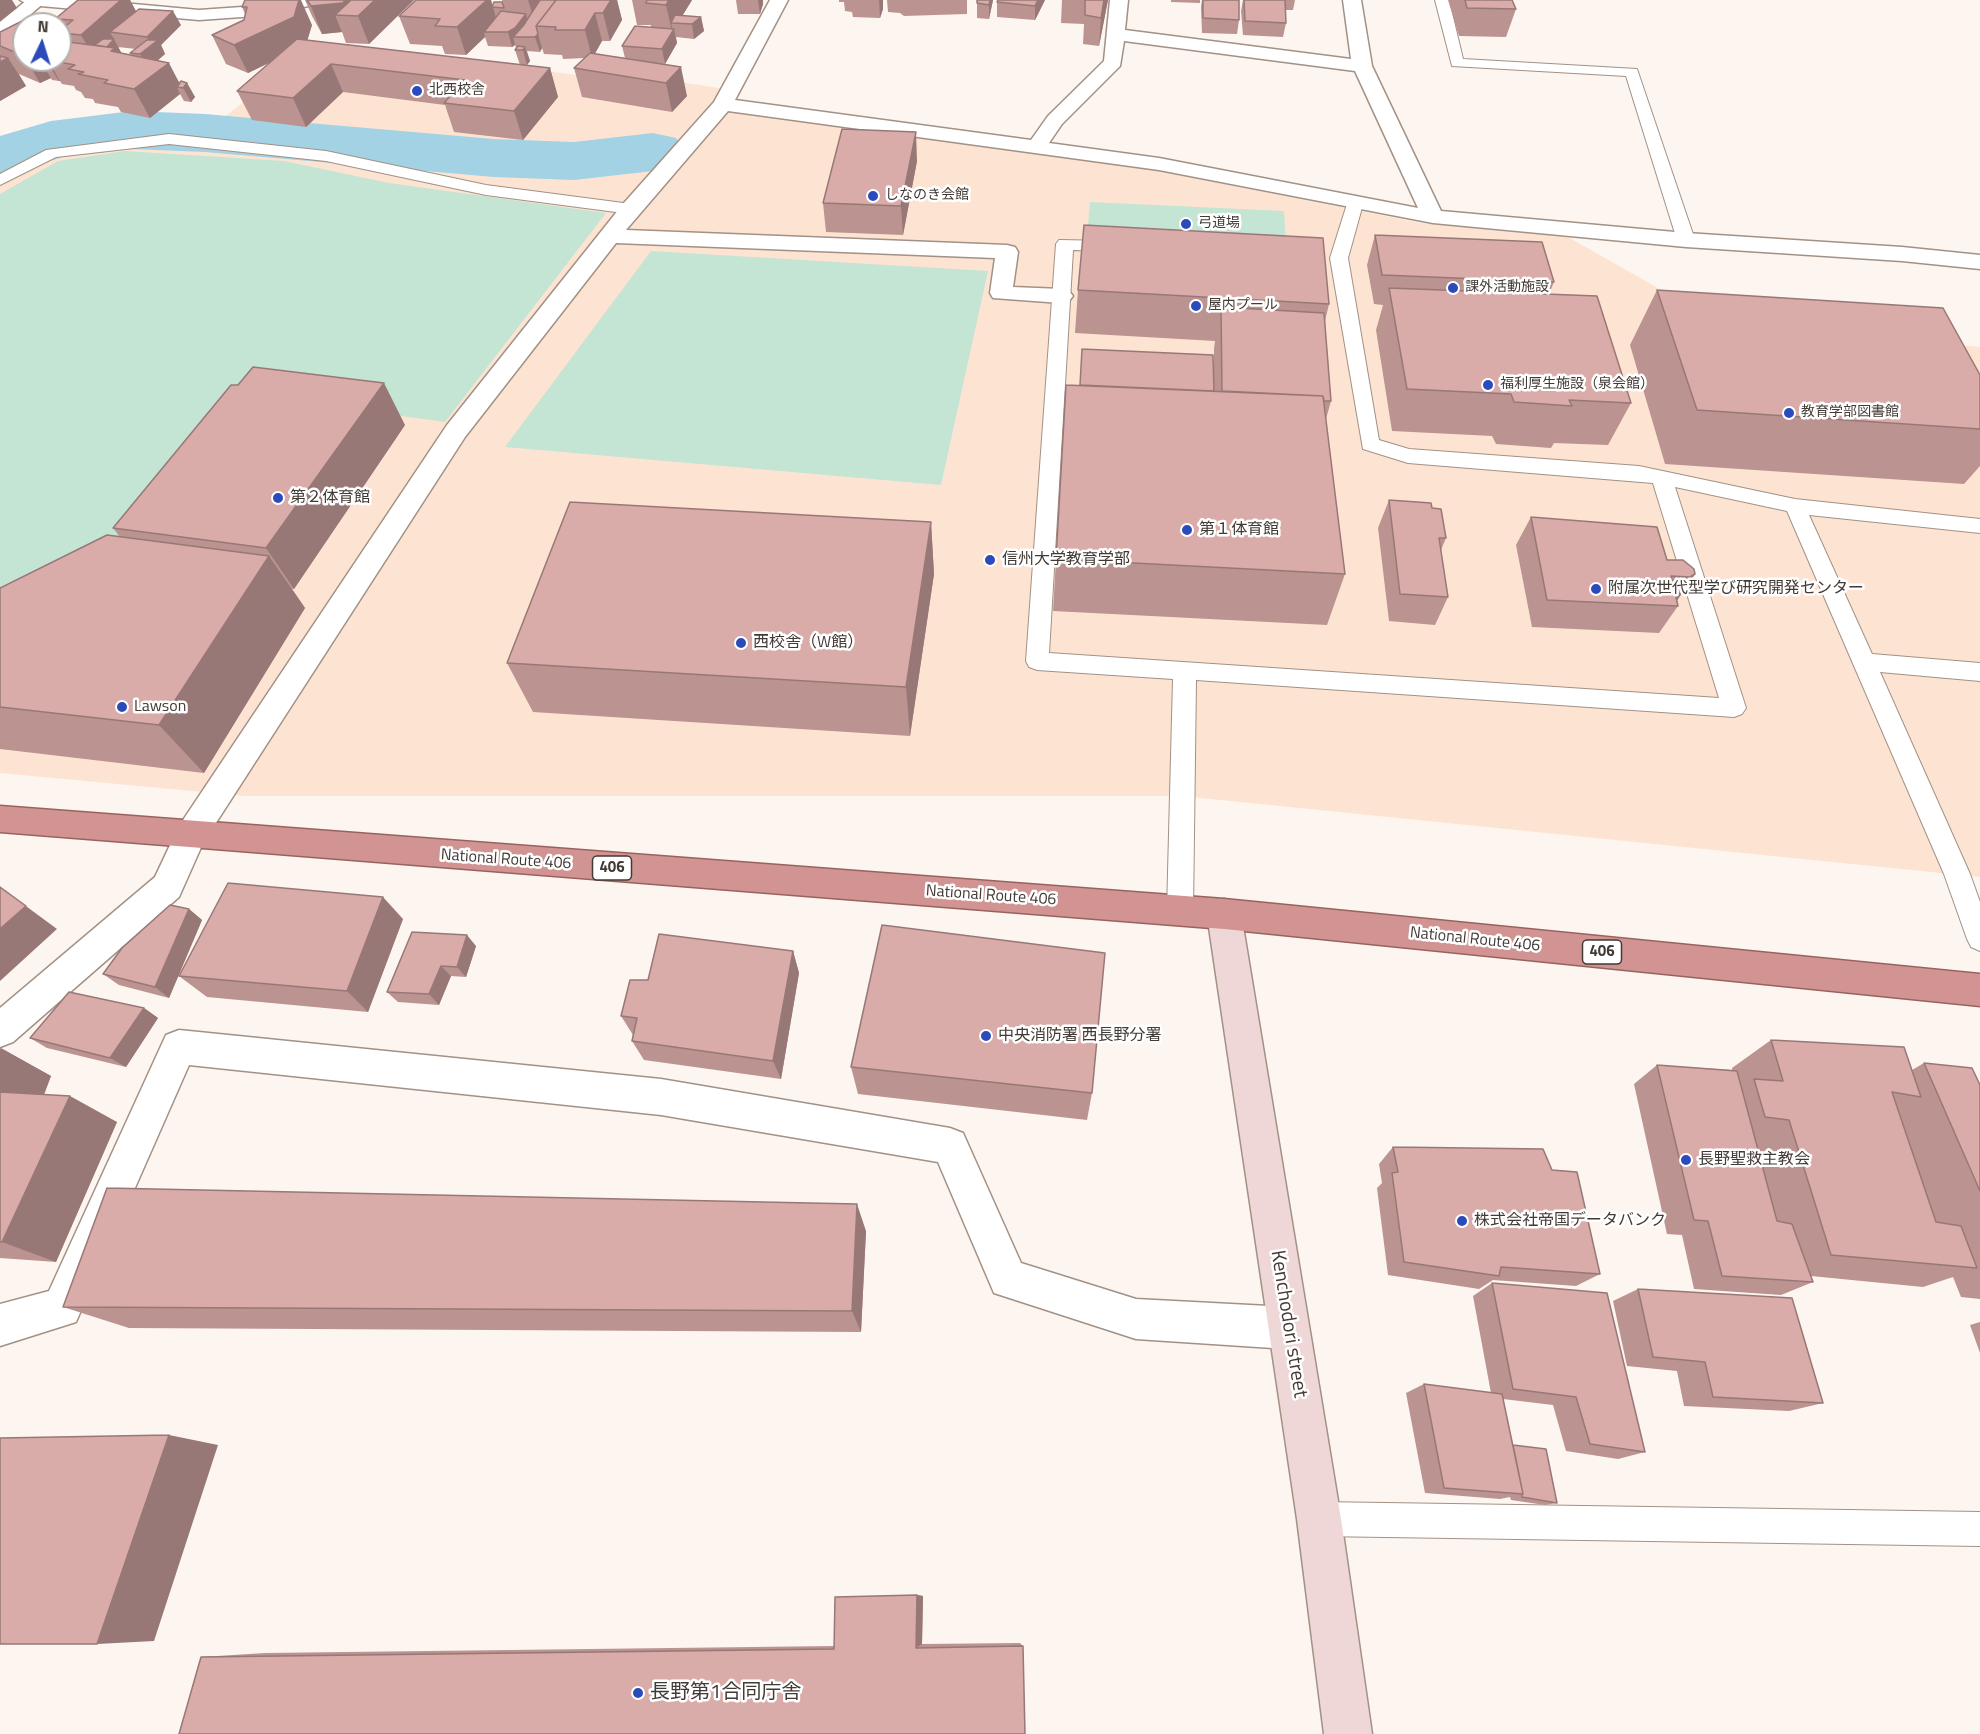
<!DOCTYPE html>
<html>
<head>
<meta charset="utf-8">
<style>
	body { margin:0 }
	#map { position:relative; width:1980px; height:1734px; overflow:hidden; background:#fdf5f0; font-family:"Titillium Web",sans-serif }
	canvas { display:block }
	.north { position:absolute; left:12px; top:12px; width:60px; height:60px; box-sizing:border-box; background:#fff; border:2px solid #b3b0ae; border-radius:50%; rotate:4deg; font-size:16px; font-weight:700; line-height:24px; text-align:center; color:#423a35 }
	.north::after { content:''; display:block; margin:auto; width:21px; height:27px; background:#2b4bbb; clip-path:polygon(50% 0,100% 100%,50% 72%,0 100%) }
</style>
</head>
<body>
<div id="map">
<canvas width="1980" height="1734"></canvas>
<div class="north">N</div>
</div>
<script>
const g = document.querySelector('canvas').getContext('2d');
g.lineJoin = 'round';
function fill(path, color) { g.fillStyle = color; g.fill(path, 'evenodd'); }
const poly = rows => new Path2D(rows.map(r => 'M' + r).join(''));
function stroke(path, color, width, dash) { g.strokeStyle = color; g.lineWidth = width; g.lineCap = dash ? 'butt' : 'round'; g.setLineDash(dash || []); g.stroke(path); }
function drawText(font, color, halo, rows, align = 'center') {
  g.font = font + ' "Titillium Web","Noto Sans JP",sans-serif'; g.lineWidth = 5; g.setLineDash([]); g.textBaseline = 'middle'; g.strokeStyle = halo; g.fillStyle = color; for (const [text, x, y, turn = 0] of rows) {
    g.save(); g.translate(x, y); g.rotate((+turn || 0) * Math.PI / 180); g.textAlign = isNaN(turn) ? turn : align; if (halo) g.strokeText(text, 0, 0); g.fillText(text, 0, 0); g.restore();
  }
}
fill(poly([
	[319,41,584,76,592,68,725,89,713,105,1118,163,1421,223,1568,237,1716,321,1980,347,1980,877,1181,796,245,796,0,773,0,162,112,120,217,123]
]), '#fde4d2');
fill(poly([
	[125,151,284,161,389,183,606,213,445,422,271,398,137,580,0,645,0,194,58,161],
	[1090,202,1284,211,1286,245,1087,238],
	[651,251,988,271,941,485,505,447]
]), '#c4e4d4');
fill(poly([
	[132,111,205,114,494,139,574,142,653,133,676,138,685,152,676,166,653,171,574,180,494,177,205,152,132,149,63,157,0,176,0,136,51,121,132,111]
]), '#a3d2e4');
const service = poly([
	[1435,0,1449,0,1463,59,1637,69,1695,240,1692,244,1686,245,1677,240,1626,76,1452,66,1435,0],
	[169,134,326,151,486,185,631,204,639,209,631,214,486,195,326,161,169,144,56,157,0,185,0,174,46,150,169,134],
	[1355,199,1363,204,1348,258,1379,440,1409,449,1639,466,1795,499,1980,519,1980,533,1809,515,1872,654,1980,663,1980,681,1880,672,1970,874,1980,902,1980,951,1971,947,1967,939,1944,874,1787,511,1675,487,1746,708,1742,714,1734,717,1196,680,1193,911,1189,919,1180,922,1171,919,1167,911,1173,679,1037,670,1029,667,1026,661,1056,244,1059,240,1109,241,1118,246,1109,251,1073,250,1049,653,1719,698,1653,483,1408,463,1363,449,1330,258,1347,204,1355,199],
	[1319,1502,1980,1512,1980,1546,1319,1536,1307,1531,1302,1519,1307,1507,1319,1502]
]);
const minor = poly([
	[27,0,46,1,7,35,0,37,0,22,27,0],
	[770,0,788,0,735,100,1031,140,1048,116,1104,61,1110,0,1128,0,1125,30,1351,59,1343,0,1361,0,1372,66,1441,211,1686,233,1902,247,1980,255,1980,269,1902,261,1686,247,1433,223,1159,170,728,111,626,230,1007,245,1015,247,1018,252,1013,287,1061,289,1069,291,1073,296,1069,301,1061,303,993,298,990,293,995,258,616,243,465,437,203,843,179,897,13,1042,0,1047,0,1008,155,877,179,826,447,425,623,204,714,102,770,0],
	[1124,41,1355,71,1418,208,1159,158,1049,143,1062,124,1120,66,1124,41],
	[179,1030,661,1079,950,1128,963,1133,1021,1263,1136,1299,1288,1307,1303,1313,1309,1328,1303,1343,1288,1349,1136,1339,994,1293,938,1162,661,1115,189,1065,76,1322,0,1346,0,1304,49,1291,166,1035,179,1030]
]);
const tertiary = poly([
	[20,0,90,0,199,10,256,6,286,0,323,0,314,5,256,16,199,20,29,5,20,0]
]);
const secondary = poly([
	[1224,899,1236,904,1241,914,1341,1519,1372,1734,1324,1734,1297,1519,1207,914,1212,904,1224,899]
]);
const trunk = poly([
	[0,806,1224,899,1980,974,1980,1006,1224,929,0,832,0,806]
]);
stroke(service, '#a29185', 2);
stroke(minor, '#a29185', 3);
stroke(tertiary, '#a29185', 3);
stroke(secondary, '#a29185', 3);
stroke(trunk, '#98635f', 3);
fill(service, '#fff');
fill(minor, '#fff');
fill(tertiary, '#fff');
fill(secondary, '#eed7d6');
fill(trunk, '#d29492');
fill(poly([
	[130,0,136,11,181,25,161,45,165,54,158,60,180,83,187,83,195,97,191,102,184,101,180,94,150,118,121,112,118,107,95,103,93,99,85,98,81,92,76,90,74,86,62,84,60,81,59,81,52,80,51,78,40,83,19,74,26,86,0,101,0,32,24,24,24,60,60,60,60,36,65,44,67,43,62,33,60,24,58,24,55,19],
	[117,45,118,47,136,49,130,53,131,55,122,54],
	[245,0,312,25,307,40,550,68,558,97,523,140,454,132,445,105,343,92,306,127,252,120,237,91,271,62,248,73,226,64,212,35,244,20,245,14,242,7],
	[305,0,414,0,369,44,346,43,342,32,322,34,312,16],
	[416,0,491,0,492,6,502,2,502,0,617,0,622,20,610,41,602,41,595,54,625,58,622,46,651,27,651,25,637,25,632,0,692,0,682,16,701,17,704,31,694,39,676,37,677,43,665,64,652,63,687,96,672,112,582,97,574,68,585,58,563,59,562,55,544,54,542,48,540,52,527,51,530,61,527,65,520,65,515,50,516,48,515,45,512,47,488,46,485,37,466,55,445,54,442,46,410,44,399,16],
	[736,0,763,0,763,4,760,14,738,14],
	[839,0,883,0,883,9,880,18,853,17,852,12,845,11,844,2,839,2],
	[887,0,967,0,967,14,904,16,900,13,888,12],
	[977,0,993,0,989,19,977,18],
	[1045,0,1035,20,997,17,997,2],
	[1062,0,1108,0,1099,46,1083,44,1084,24,1061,23],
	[1171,0,1200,0,1200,3,1171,2],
	[1202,0,1239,0,1239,20,1237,34,1202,33,1201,7],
	[1243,0,1295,0,1293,10,1285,10,1286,23,1283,37,1243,35,1241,11],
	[1448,0,1512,0,1516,9,1506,37,1459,36],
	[917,161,903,235,826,232,823,203],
	[1375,235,1554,282,1549,294,1631,403,1608,445,1554,443,1551,448,1496,444,1492,436,1392,431,1376,330,1383,305,1374,304,1367,265],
	[1078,290,1329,304,1325,321,1331,401,1326,419,1345,574,1327,625,1053,611,1066,385,1079,385,1214,378,1214,349,1215,341,1075,333],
	[1657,290,1980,375,1980,466,1964,484,1665,464,1630,345],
	[405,425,294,589,292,589,305,608,204,773,0,749,0,588,120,537,113,528],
	[1389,500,1432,508,1446,538,1441,550,1448,597,1435,625,1389,621,1378,528],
	[1531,517,1667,560,1695,574,1677,600,1678,606,1659,633,1532,627,1516,545],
	[931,522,934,574,910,736,533,712,507,663],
	[189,909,202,920,169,998,119,985,103,974],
	[403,919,368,1012,207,997,179,976],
	[476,946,466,977,451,976,439,1005,398,1002,387,992],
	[793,951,799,973,781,1079,644,1060,632,1041,633,1035,621,1016,648,980],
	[144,1008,158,1018,126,1067,47,1048,30,1038],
	[1771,1040,1912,1070,1924,1063,1980,1085,1980,1299,1961,1297,1953,1277,1923,1287,1811,1276,1813,1282,1781,1295,1694,1289,1682,1235,1667,1234,1634,1084,1657,1065,1732,1070,1732,1068],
	[0,1048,51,1076,44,1095,117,1122,56,1262,0,1258],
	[851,1067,1092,1093,1087,1120,858,1094],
	[1393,1147,1600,1274,1576,1286,1493,1280,1479,1289,1388,1275,1377,1188,1382,1183,1379,1164],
	[866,1231,861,1332,129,1328,63,1307],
	[1492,1283,1645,1452,1618,1459,1566,1451,1553,1405,1503,1399,1513,1445,1557,1503,1545,1505,1511,1500,1510,1497,1500,1499,1425,1493,1406,1393,1424,1384,1491,1393,1473,1296],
	[1638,1289,1823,1403,1789,1411,1684,1406,1677,1371,1627,1366,1613,1301],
	[1980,1322,1980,1353,1970,1325],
	[917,1595,923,1596,922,1644,1020,1643,1023,1646,1025,1734,201,1657,265,1653,834,1646]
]), '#bb9391');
fill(poly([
	[0,0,12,0,17,8,0,21],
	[121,0,130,0,142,23,110,32,122,54,91,52,81,35],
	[299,0,301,0,312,25,306,45,248,73,234,45],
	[345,0,414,0,369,44,358,16,335,15,342,32,322,34,311,6],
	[487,0,491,0,498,25,484,32,485,37,466,55,457,27],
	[528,0,549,0,536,25],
	[611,0,617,0,622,20,610,41,603,13],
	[669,0,692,0,678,23,671,23,673,31,674,29,677,43,665,64,662,49,672,32,666,5],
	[758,0,763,0,763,4,760,14],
	[879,0,883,0,883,9,880,18],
	[990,0,993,0,989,19,989,5],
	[1038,0,1045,0,1035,20,1035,6],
	[1104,0,1108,0,1099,46,1101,18],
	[173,11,181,25,161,45,165,54,148,69,140,54,151,46,147,37],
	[595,13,602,41,592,58,585,30],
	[526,14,530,28,513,37,515,45,512,47,508,32],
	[701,17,704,31,694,39,692,24],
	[538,34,542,48,540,52,535,37],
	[60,36,77,64,75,65,60,59],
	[525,47,530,61,527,65,523,50],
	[8,58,26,86,0,101,0,62],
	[26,60,48,60,60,81,59,81,50,67,43,65,51,78,40,83],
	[169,63,182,88,177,87,180,94,150,118,134,89],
	[331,64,343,92,306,127,293,98],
	[681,67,687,96,672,112,666,83],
	[550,68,558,97,523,140,514,111],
	[187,83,195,97,191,102,183,88],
	[916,132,917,161,903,235,901,206],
	[384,383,405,425,294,589,266,548],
	[931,522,934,574,910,736,906,687],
	[269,556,305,608,204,773,159,725],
	[1695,574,1676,602,1671,605,1690,577],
	[0,887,57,929,0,981],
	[383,897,403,919,368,1012,347,991],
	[189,909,202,920,169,998,155,987],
	[467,935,476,946,466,977,457,967],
	[793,951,799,973,781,1079,773,1061],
	[441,966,451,976,439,1005,429,994],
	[144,1008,158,1018,126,1067,110,1058],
	[1,1048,51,1076,35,1117,0,1099,0,1050],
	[70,1096,117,1122,56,1262,2,1242],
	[857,1204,866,1231,861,1332,852,1311],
	[169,1435,218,1445,154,1641,97,1644],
	[917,1595,923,1596,922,1644,916,1648]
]), '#987876');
const building = poly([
	[78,0,121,0,81,35,62,33,61,30,73,20,55,19,78,0],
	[245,0,299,0,294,17,234,45,212,35,244,20,247,7,242,7,245,0],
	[307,0,345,0,343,3,311,6,307,0],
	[351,0,375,0,358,16,335,15,351,0],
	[416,0,487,0,457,27,435,26,440,19,399,16,416,0],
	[540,0,556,0,536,26,538,34,535,37,513,37,523,26,540,0],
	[556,0,611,0,603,13,595,13,585,30,555,30,556,27,536,26,556,0],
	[647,0,669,0,666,5,646,3,647,0],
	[977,0,990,0,989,5,977,3,977,0],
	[998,0,1038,0,1035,6,997,2,998,0],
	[1085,0,1104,0,1101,18,1085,15,1085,0],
	[1203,0,1239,0,1239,20,1203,18,1203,0],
	[1244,0,1285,0,1286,23,1245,21,1244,0],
	[1465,0,1512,0,1516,9,1467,8,1465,0],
	[494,2,502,2,504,8,492,7,494,2],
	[139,9,173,11,147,37,110,32,139,9],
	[501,11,526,14,515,28,508,32,484,32,501,11],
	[675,15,701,17,692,24,671,23,675,15],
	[26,19,43,23,42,24,24,24,24,54,22,55,0,46,0,32,26,19],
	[635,26,674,29,662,49,622,46,635,26],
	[103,39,114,39,107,47,95,45,103,39],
	[297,39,550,68,514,111,444,103,465,80,331,64,293,98,237,91,297,39],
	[147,40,158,40,140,54,130,53,147,40],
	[68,42,115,48,111,51,169,63,134,89,104,83,108,80,78,74,84,72,68,69,75,65,59,62,62,59,60,59,60,47,68,42],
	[518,46,525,47,523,50,515,50,518,46],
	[590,53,681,67,666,83,574,68,590,53],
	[0,56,8,58,0,62,0,56],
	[49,63,51,66,50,67,43,65,49,63],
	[181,81,187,83,183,88,177,87,181,81],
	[842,129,916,132,901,206,823,203,842,129],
	[1084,225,1323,238,1329,304,1078,290,1084,225],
	[1375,235,1542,242,1554,282,1382,275,1375,235],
	[1389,288,1597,296,1631,403,1569,400,1572,406,1514,402,1511,394,1407,389,1389,288],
	[1657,290,1943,308,1980,375,1980,429,1697,410,1657,290],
	[1221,307,1324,313,1331,401,1324,401,1323,396,1222,391,1221,307],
	[1082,349,1213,355,1214,391,1080,385,1082,349],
	[253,367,384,383,266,548,113,528,231,385,238,385,253,367],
	[1066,385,1323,396,1345,574,1056,559,1066,385],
	[1389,500,1431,503,1432,508,1441,509,1446,538,1439,538,1448,597,1400,594,1389,500],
	[570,502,931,522,906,687,507,663,570,502],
	[1531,517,1657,527,1667,560,1683,560,1694,569,1695,574,1690,577,1671,576,1678,606,1547,600,1531,517],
	[107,535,269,556,159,725,0,707,0,588,107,535],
	[228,883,383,897,347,991,179,976,228,883],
	[0,887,26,906,0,929,0,887],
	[170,905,189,909,155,987,103,974,122,948,170,905],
	[882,925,1105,953,1092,1093,851,1067,882,925],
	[412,932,467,935,457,967,441,966,429,994,387,992,412,932],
	[659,934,793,951,773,1061,632,1041,637,1018,621,1016,630,980,648,980,659,934],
	[69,992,144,1008,110,1058,30,1038,69,992],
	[1771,1040,1904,1047,1921,1097,1892,1092,1936,1222,1961,1226,1977,1268,1831,1255,1789,1120,1765,1117,1754,1079,1783,1081,1771,1040],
	[1924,1063,1972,1068,1980,1085,1980,1191,1924,1063],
	[1657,1065,1737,1071,1777,1221,1792,1224,1813,1282,1722,1276,1708,1221,1694,1220,1657,1065],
	[0,1092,70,1096,2,1242,0,1242,0,1092],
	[1393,1147,1543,1149,1552,1170,1577,1172,1600,1274,1501,1267,1499,1276,1404,1262,1392,1173,1398,1172,1393,1147],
	[107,1188,857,1204,852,1311,63,1307,107,1188],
	[1492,1283,1607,1293,1645,1452,1590,1444,1576,1397,1513,1389,1492,1283],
	[1638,1289,1792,1298,1823,1403,1713,1397,1705,1362,1653,1357,1638,1289],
	[1424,1384,1502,1394,1523,1494,1444,1488,1424,1384],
	[169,1435,97,1644,0,1644,0,1438,169,1435],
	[1513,1445,1546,1449,1557,1503,1522,1497,1522,1494,1523,1494,1513,1445],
	[917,1595,916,1648,1023,1646,1025,1734,179,1734,201,1657,834,1649,835,1597,917,1595]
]);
fill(building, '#d9aba9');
stroke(building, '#987876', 1.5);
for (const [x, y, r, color] of [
	[417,91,6,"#2b4bbb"],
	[873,196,6,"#2b4bbb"],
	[1186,224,6,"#2b4bbb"],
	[1453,288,6,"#2b4bbb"],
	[1196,306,6,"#2b4bbb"],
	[1488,385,6,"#2b4bbb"],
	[1789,413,6,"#2b4bbb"],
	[278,498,6,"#2b4bbb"],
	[1187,530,6,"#2b4bbb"],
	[990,560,6,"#2b4bbb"],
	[1596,589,6,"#2b4bbb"],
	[741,643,6,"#2b4bbb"],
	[122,707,6,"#2b4bbb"],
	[986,1036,6,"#2b4bbb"],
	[1686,1160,6,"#2b4bbb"],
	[1462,1221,6,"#2b4bbb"],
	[638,1693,6,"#2b4bbb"]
]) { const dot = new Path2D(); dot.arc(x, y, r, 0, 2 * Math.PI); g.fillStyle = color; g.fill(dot); stroke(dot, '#fff', 2); }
drawText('14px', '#423a35', '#fff', [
	["北西校舎",429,91],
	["しなのき会館",885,196],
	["弓道場",1198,224],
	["課外活動施設",1465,288],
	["屋内プール",1208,306],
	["福利厚生施設（泉会館）",1500,385],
	["教育学部図書館",1801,413]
], 'left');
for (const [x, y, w] of [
	[612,868,39],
	[1602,952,39]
]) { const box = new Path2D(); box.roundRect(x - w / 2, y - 12, w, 24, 4.5); g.fillStyle = '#fff'; g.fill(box); stroke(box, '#423a35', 1.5); }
drawText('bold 15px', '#423a35', null, [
	["406",612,868],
	["406",1602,952]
]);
drawText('16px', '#423a35', '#fff', [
	["第２体育館",290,498],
	["第１体育館",1199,530],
	["信州大学教育学部",1002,560],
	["附属次世代型学び研究開発センター",1608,589],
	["西校舎（W館）",753,643],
	["Lawson",134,707],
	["中央消防署 西長野分署",998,1036],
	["長野聖救主教会",1698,1160],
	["株式会社帝国データバンク",1474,1221]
], 'left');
drawText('16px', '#423a35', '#fff', [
	["National Route 406",506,860,4],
	["National Route 406",991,896,4],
	["National Route 406",1475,940,6]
]);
drawText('20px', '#423a35', '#fff', [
	["Kenchodori street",1288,1324,81]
]);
drawText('20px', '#423a35', '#fff', [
	["長野第1合同庁舎",650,1693]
], 'left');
</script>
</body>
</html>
